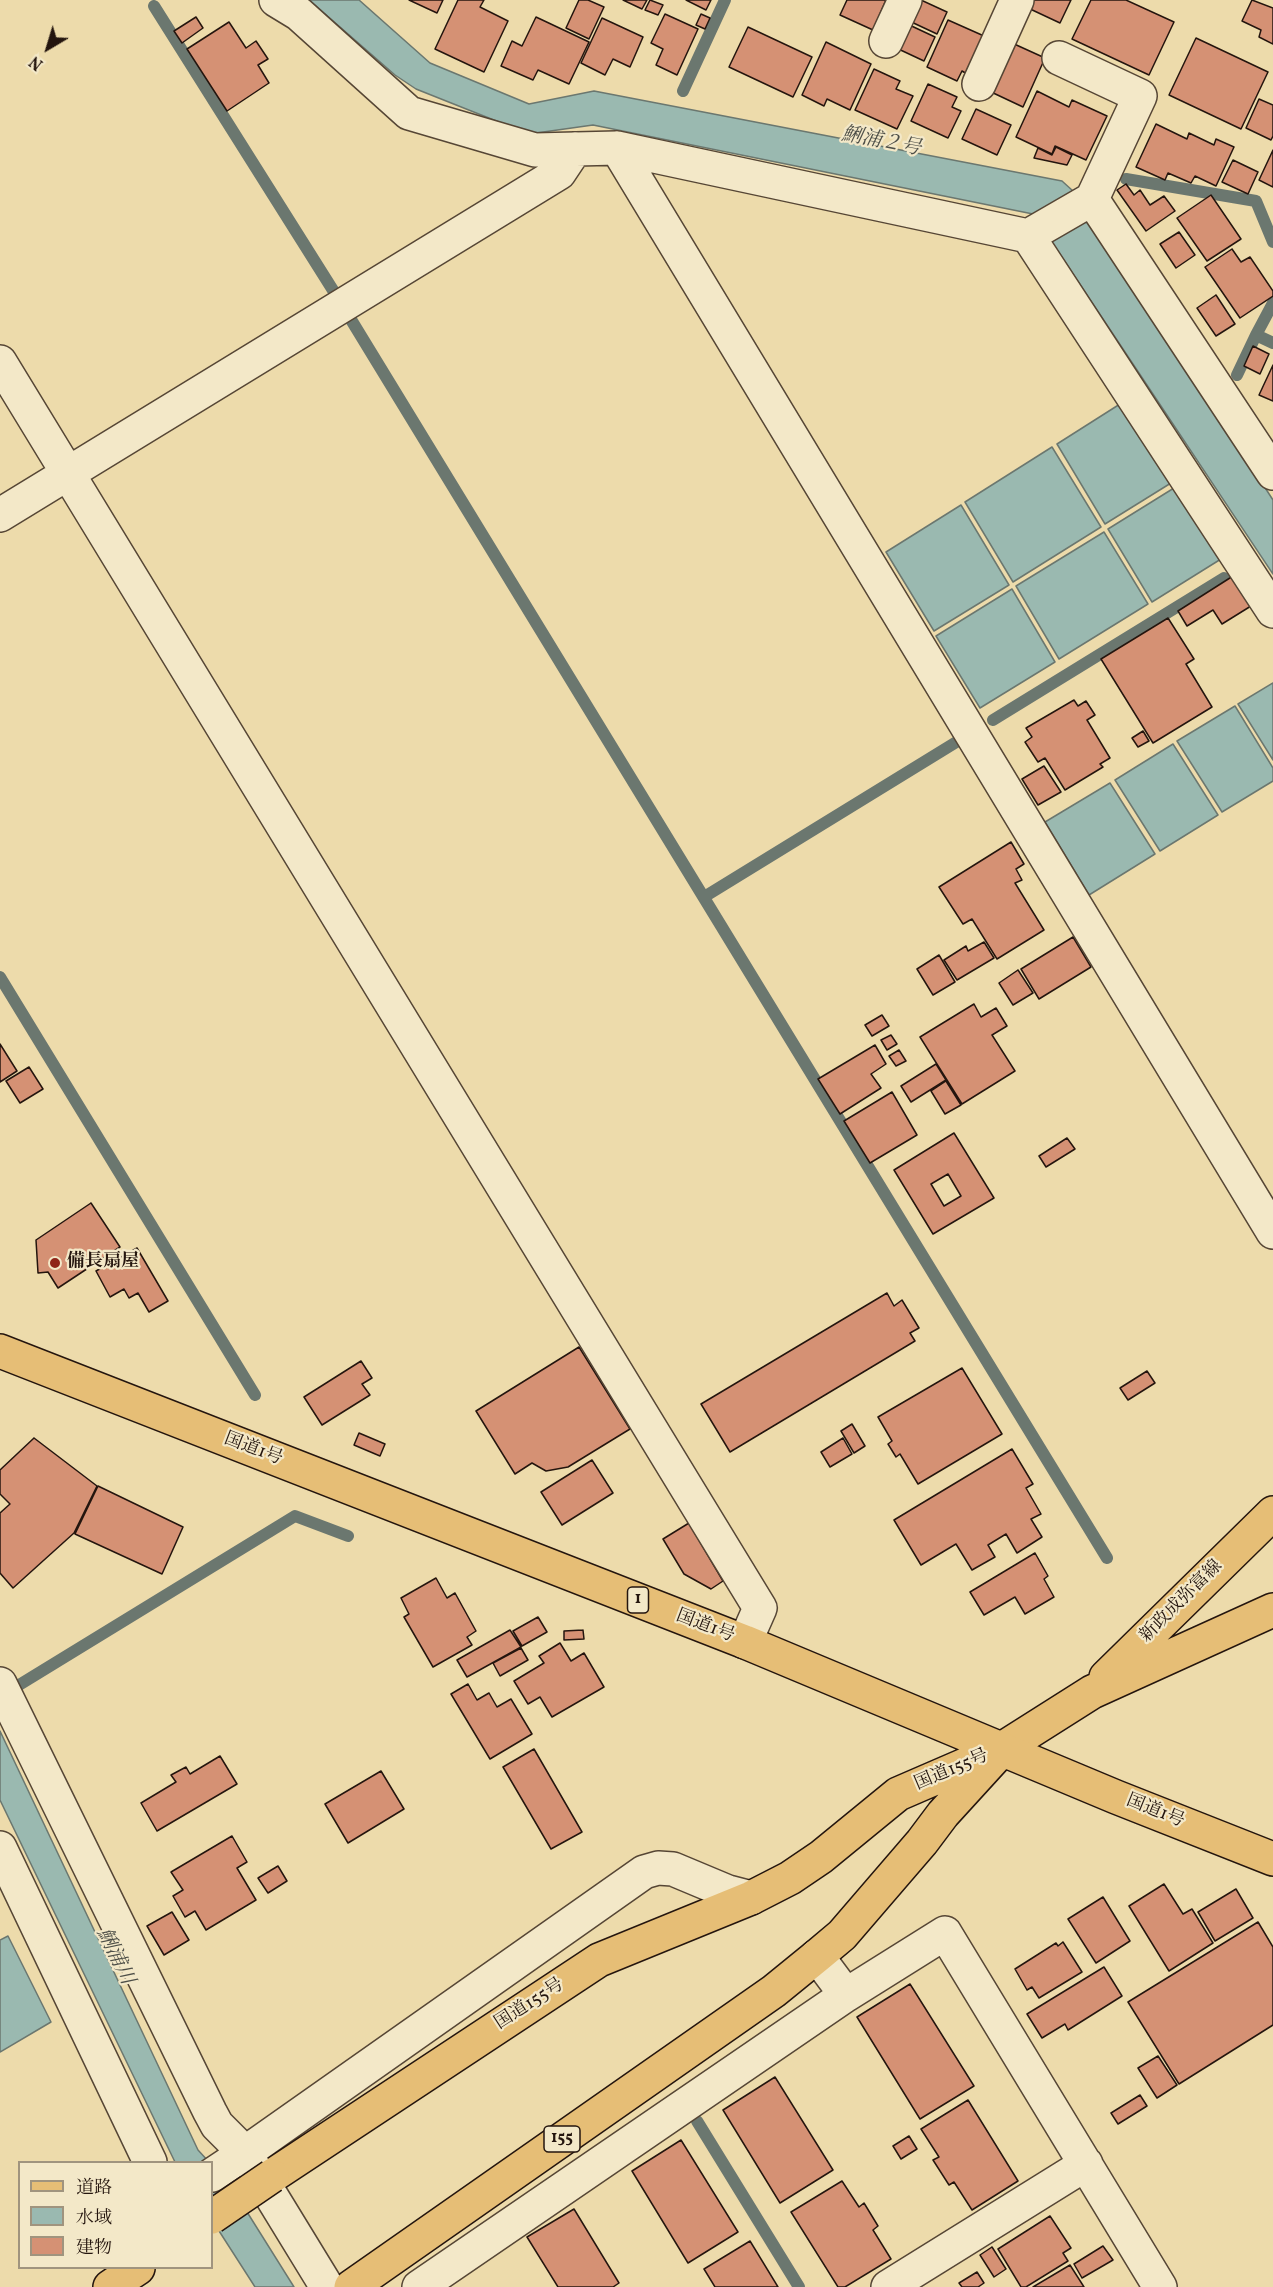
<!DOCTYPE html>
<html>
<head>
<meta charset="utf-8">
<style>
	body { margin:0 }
	#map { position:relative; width:1273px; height:2287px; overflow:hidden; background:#eddbab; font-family:Vollkorn,"Noto Serif JP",serif }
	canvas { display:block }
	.legend { position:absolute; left:18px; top:2161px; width:195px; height:108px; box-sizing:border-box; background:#f3e8c8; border:2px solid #a0947e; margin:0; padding:8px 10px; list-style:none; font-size:18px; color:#24150e }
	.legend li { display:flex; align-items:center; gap:12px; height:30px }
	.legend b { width:30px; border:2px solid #a0947e }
	.north { position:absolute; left:18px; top:18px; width:60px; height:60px; -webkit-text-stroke:4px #f3e8c8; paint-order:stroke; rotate:218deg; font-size:16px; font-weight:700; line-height:24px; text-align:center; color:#24150e }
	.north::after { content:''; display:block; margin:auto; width:21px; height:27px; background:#24150e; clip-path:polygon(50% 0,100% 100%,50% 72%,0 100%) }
</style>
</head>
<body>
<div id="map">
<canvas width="1273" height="2287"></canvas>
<ul class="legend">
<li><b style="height:8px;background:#e6be76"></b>道路</li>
<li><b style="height:16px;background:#9ab9b0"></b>水域</li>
<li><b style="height:16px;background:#d59174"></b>建物</li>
</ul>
<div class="north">N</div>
</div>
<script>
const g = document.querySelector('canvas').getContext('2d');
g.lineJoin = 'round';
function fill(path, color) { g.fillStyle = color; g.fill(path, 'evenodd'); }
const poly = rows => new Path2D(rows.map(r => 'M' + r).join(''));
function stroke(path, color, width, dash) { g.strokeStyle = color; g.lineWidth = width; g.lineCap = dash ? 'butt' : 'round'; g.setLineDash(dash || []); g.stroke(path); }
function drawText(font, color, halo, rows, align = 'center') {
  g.font = font + ' Vollkorn,"Noto Serif JP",serif'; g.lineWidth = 4.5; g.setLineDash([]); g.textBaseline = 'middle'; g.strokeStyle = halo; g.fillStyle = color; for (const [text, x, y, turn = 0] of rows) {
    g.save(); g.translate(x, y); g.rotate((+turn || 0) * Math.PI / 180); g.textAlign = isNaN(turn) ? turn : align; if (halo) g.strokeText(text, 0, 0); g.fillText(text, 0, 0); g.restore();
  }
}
const water = poly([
	[309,0,359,0,430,63,529,104,594,91,1062,181,1073,191,1273,500,1273,574,1033,214,593,125,529,134,416,89,395,75,309,0],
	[1120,404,1171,483,1105,524,1057,444,1120,404],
	[1052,447,1101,527,1013,582,965,502,1052,447],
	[1174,488,1221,559,1152,602,1108,529,1174,488],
	[961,505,1009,585,934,631,886,552,961,505],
	[1104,532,1148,604,1059,659,1016,586,1104,532],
	[1012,589,1055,662,980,708,936,636,1012,589],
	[1273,683,1273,760,1238,704,1273,683],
	[1235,706,1273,768,1273,781,1222,812,1177,741,1235,706],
	[1173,744,1218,815,1160,851,1115,780,1173,744],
	[1110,783,1155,854,1089,895,1045,822,1110,783],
	[0,1731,198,2150,209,2162,175,2162,0,1800,0,1731],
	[8,1936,51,2022,0,2052,0,1940,8,1936],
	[212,2166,237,2196,294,2287,255,2287,212,2220,212,2166]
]);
fill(water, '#9ab9b0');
stroke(water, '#6b776f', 1.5);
stroke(poly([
	[154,6,336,295],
	[683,91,725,0],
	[1126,179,1256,201,1273,242],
	[350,318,1107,1558],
	[1256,335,1273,343],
	[1237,375,1256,335,1273,303],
	[993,720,1224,578],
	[704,897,958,741],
	[0,977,255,1395],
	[19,1685,295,1516,348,1536],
	[697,2121,799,2287]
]), '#6b776f', 12);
const building = poly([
	[409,0,443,0,437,13,409,0],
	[458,0,484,0,480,7,508,21,484,72,435,49,458,0],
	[579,0,588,0,604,7,589,39,566,28,579,0],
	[623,0,647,0,642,9,623,0],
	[650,0,663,5,658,15,645,10,650,0],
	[686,0,711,0,706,10,686,0],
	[847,0,886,0,873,30,840,15,847,0],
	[921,0,947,12,937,34,905,19,921,0],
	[1032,0,1071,0,1060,23,1028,8,1032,0],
	[1091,0,1126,0,1174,22,1149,75,1072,39,1091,0],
	[1252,0,1273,8,1273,44,1259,37,1261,30,1242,21,1252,0],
	[665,14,698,29,677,75,656,65,663,49,651,43,665,14],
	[701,14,710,18,705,29,696,25,701,14],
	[196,17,203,28,182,43,174,31,196,17],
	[536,17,589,42,569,84,538,70,533,80,501,66,512,41,522,46,536,17],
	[602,18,643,37,630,67,613,59,605,75,581,63,602,18],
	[948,20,984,36,967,74,962,71,957,81,927,67,948,20],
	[229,22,246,48,256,41,268,59,258,65,269,83,227,111,187,49,229,22],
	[903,22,935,37,924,61,892,46,903,22],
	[748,27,812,57,793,97,729,67,748,27],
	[1196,38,1268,72,1241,129,1169,95,1196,38],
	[826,42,871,64,850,110,827,99,824,106,802,95,826,42],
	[1012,43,1045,58,1023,107,989,91,1012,43],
	[874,69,900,81,896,89,913,96,897,129,855,110,874,69],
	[928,84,957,97,952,107,961,111,948,138,911,121,928,84],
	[1037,91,1069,107,1072,100,1107,116,1086,160,1055,146,1052,154,1016,137,1037,91],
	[1259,99,1273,105,1273,136,1271,140,1246,128,1259,99],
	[976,109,1011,125,997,155,962,139,976,109],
	[1156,124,1187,139,1189,133,1214,145,1216,139,1234,147,1216,186,1195,176,1191,183,1168,173,1165,180,1136,167,1156,124],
	[1056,147,1072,155,1067,165,1034,158,1038,148,1052,155,1056,147],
	[1273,150,1273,187,1259,180,1273,150],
	[1233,160,1258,172,1248,194,1222,182,1233,160],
	[1126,184,1134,195,1140,190,1150,205,1164,196,1175,211,1146,231,1117,190,1126,184],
	[1211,195,1241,239,1207,261,1177,218,1211,195],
	[1179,232,1195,255,1176,268,1160,244,1179,232],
	[1232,249,1241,262,1250,257,1273,291,1273,296,1240,318,1205,267,1232,249],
	[1216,295,1235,324,1216,336,1197,308,1216,295],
	[1253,346,1269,354,1260,374,1244,366,1253,346],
	[1273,365,1273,401,1259,395,1273,365],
	[1233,576,1251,606,1222,624,1213,610,1187,626,1178,611,1233,576],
	[1168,618,1194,659,1186,664,1212,707,1153,743,1101,659,1168,618],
	[1074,700,1078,706,1086,701,1095,715,1087,720,1110,758,1100,764,1103,767,1065,790,1045,758,1038,762,1025,742,1032,737,1026,728,1074,700],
	[1143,731,1149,741,1138,747,1132,738,1143,731],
	[1044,766,1061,792,1038,805,1022,779,1044,766],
	[1011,842,1024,864,1016,869,1022,880,1015,883,1044,930,997,959,972,919,963,924,939,887,1011,842],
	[1073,937,1091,967,1039,999,1021,969,1073,937],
	[984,942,994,958,957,980,944,960,966,946,968,951,984,942],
	[939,955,955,982,933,995,917,969,939,955],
	[1018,970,1033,993,1013,1005,999,983,1018,970],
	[974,1004,981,1017,996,1008,1007,1026,992,1035,1015,1071,962,1104,920,1037,974,1004],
	[882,1015,889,1026,872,1036,865,1025,882,1015],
	[891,1035,897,1044,887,1050,881,1040,891,1035],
	[0,1044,17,1071,0,1082,0,1044],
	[875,1045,886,1064,871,1074,881,1088,840,1114,818,1079,875,1045],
	[899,1050,906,1061,896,1066,889,1056,899,1050],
	[936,1064,946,1080,911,1102,901,1086,936,1064],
	[29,1067,43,1089,20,1103,6,1081,29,1067],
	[946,1081,961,1105,945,1114,931,1091,946,1081],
	[892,1092,917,1135,870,1163,844,1121,892,1092],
	[954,1133,994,1198,933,1234,894,1170,954,1133],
	[948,1174,961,1196,944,1206,931,1184,948,1174],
	[1067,1138,1075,1149,1046,1167,1039,1156,1067,1138],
	[91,1203,120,1247,58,1288,48,1272,38,1273,36,1240,91,1203],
	[137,1248,168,1301,149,1312,138,1293,129,1298,124,1289,110,1297,96,1271,137,1248],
	[887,1293,894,1306,902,1300,919,1328,910,1333,915,1341,730,1452,701,1404,887,1293],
	[579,1347,630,1429,568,1467,546,1471,532,1463,515,1474,476,1411,579,1347],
	[361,1361,372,1378,362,1384,370,1395,322,1425,304,1397,361,1361],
	[962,1368,1002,1434,918,1484,900,1454,896,1457,888,1444,892,1441,878,1417,962,1368],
	[1147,1371,1155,1383,1128,1400,1120,1388,1147,1371],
	[852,1424,865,1446,854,1453,841,1431,852,1424],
	[359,1433,385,1444,380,1456,354,1445,359,1433],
	[34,1438,97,1486,74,1533,13,1588,0,1573,0,1513,10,1504,0,1494,0,1470,34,1438],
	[843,1438,852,1454,830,1467,821,1452,843,1438],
	[1012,1449,1033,1484,1026,1488,1041,1514,1031,1519,1042,1537,1017,1553,1006,1534,988,1545,995,1557,972,1570,956,1544,921,1565,894,1520,1012,1449],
	[592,1460,613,1493,562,1525,541,1492,592,1460],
	[98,1486,183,1527,162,1574,75,1534,98,1486],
	[689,1523,723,1581,711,1589,684,1574,663,1539,689,1523],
	[1035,1553,1048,1576,1044,1579,1054,1597,1025,1614,1015,1597,984,1615,970,1592,1035,1553],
	[436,1578,447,1598,455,1593,476,1631,467,1637,472,1645,433,1667,404,1617,409,1614,401,1598,436,1578],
	[538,1617,547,1632,522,1646,513,1631,538,1617],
	[510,1630,521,1647,467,1677,457,1660,510,1630],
	[583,1630,584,1639,564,1640,564,1631,583,1630],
	[560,1643,571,1661,584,1653,604,1687,552,1717,540,1697,528,1704,514,1681,544,1663,539,1656,560,1643],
	[521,1648,528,1660,500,1676,493,1663,521,1648],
	[468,1684,477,1700,489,1693,497,1707,511,1699,532,1734,490,1759,451,1694,468,1684],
	[534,1749,582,1832,551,1849,503,1767,534,1749],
	[220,1756,237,1784,157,1831,141,1803,176,1782,171,1775,186,1767,190,1774,220,1756],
	[381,1771,404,1809,348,1843,325,1804,381,1771],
	[232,1836,247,1862,237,1868,256,1900,206,1930,195,1911,185,1917,173,1896,183,1890,171,1872,232,1836],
	[278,1866,287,1881,268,1893,258,1878,278,1866],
	[1164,1884,1183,1914,1192,1909,1213,1943,1169,1971,1129,1906,1164,1884],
	[1236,1889,1253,1918,1215,1941,1198,1912,1236,1889],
	[1103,1897,1130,1941,1096,1963,1068,1919,1103,1897],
	[172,1912,189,1940,164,1955,147,1926,172,1912],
	[1258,1922,1273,1947,1273,2025,1179,2084,1128,2002,1258,1922],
	[1063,1942,1082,1972,1039,1998,1032,1987,1027,1990,1015,1969,1056,1943,1058,1946,1063,1942],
	[1104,1967,1122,1996,1068,2030,1065,2024,1042,2038,1027,2014,1104,1967],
	[910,1984,974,2086,920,2119,857,2017,910,1984],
	[1158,2056,1177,2085,1157,2098,1138,2068,1158,2056],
	[775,2077,833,2170,780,2203,723,2110,775,2077],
	[1140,2095,1147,2106,1118,2124,1111,2113,1140,2095],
	[968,2100,1018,2181,972,2210,954,2182,949,2185,933,2160,939,2157,921,2129,968,2100],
	[909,2136,917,2149,901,2159,893,2146,909,2136],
	[681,2140,738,2232,688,2263,632,2171,681,2140],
	[842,2181,859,2207,864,2203,878,2226,873,2230,891,2259,845,2287,838,2287,791,2212,842,2181],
	[574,2209,619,2283,613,2287,558,2287,527,2237,574,2209],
	[1050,2216,1071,2248,1063,2253,1068,2261,1026,2287,1021,2287,998,2249,1050,2216],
	[750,2241,778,2287,715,2287,704,2269,750,2241],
	[1103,2246,1113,2260,1082,2278,1074,2264,1103,2246],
	[992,2247,1006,2269,994,2277,980,2255,992,2247],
	[1070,2265,1084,2287,1033,2287,1070,2265],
	[977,2272,984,2283,978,2287,962,2287,959,2283,977,2272]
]);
fill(building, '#d59174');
stroke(building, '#24150e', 1.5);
const minor = poly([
	[276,0,299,14,409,113,535,150,617,148,1028,236,1092,199,1140,96,1059,58],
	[886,41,905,0],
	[979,84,1017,0],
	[617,148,1273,1232],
	[1092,199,1273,473],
	[1028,236,1273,611],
	[0,362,760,1608,745,1642],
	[0,515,559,173,575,149],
	[0,1684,210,2112,217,2125,245,2153,644,1872,658,1868,673,1869,728,1892,751,1898],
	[0,1848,150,2162],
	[817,1956,846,1995,945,1933,1160,2287],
	[212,2175,245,2153,327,2287],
	[419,2287,846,1995],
	[888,2287,1086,2164]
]);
const major = poly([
	[1106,1677,1273,1513],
	[1002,1749,1092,1692,1273,1610]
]);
const highway = poly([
	[0,1351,745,1642,1116,1797,1273,1859],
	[272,2176,599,1960,751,1898,790,1878,821,1857,898,1794,1002,1749],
	[110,2287,138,2268],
	[351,2287,774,1991,817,1956,842,1935,922,1842,943,1814,995,1757]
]);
stroke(minor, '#564635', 36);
stroke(major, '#24150e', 36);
stroke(highway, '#24150e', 36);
stroke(minor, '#f3e8c8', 33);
stroke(major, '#e6be76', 33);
stroke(highway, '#e6be76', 33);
const highwayBridge = poly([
	[212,2217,272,2176]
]);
stroke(highwayBridge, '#24150e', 36, []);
stroke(highwayBridge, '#e6be76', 33);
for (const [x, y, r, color] of [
	[55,1263,6,"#8f2418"]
]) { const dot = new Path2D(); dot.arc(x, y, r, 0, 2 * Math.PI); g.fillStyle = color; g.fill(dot); stroke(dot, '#f3e8c8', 2); }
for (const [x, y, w] of [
	[638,1600,21],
	[562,2139,36]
]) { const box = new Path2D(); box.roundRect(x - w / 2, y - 13, w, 26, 4.5); g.fillStyle = '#f3e8c8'; g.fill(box); stroke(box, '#24150e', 1.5); }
drawText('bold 16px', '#24150e', null, [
	["1",638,1600],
	["155",562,2139]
]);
drawText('bold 18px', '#24150e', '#f3e8c8', [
	["備長扇屋",67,1263]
], 'left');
drawText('18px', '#24150e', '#f3e8c8', [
	["国道1号",253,1450,21],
	["新政成弥富線",1182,1602,-45],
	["国道1号",705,1627,21],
	["国道155号",952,1771,-23],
	["国道1号",1155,1812,22],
	["国道155号",530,2005,-33]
]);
drawText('italic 20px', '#4d4e47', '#f3e8c8', [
	["鯏浦２号",881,143,11],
	["鯏浦川",114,1957,64]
]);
</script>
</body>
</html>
